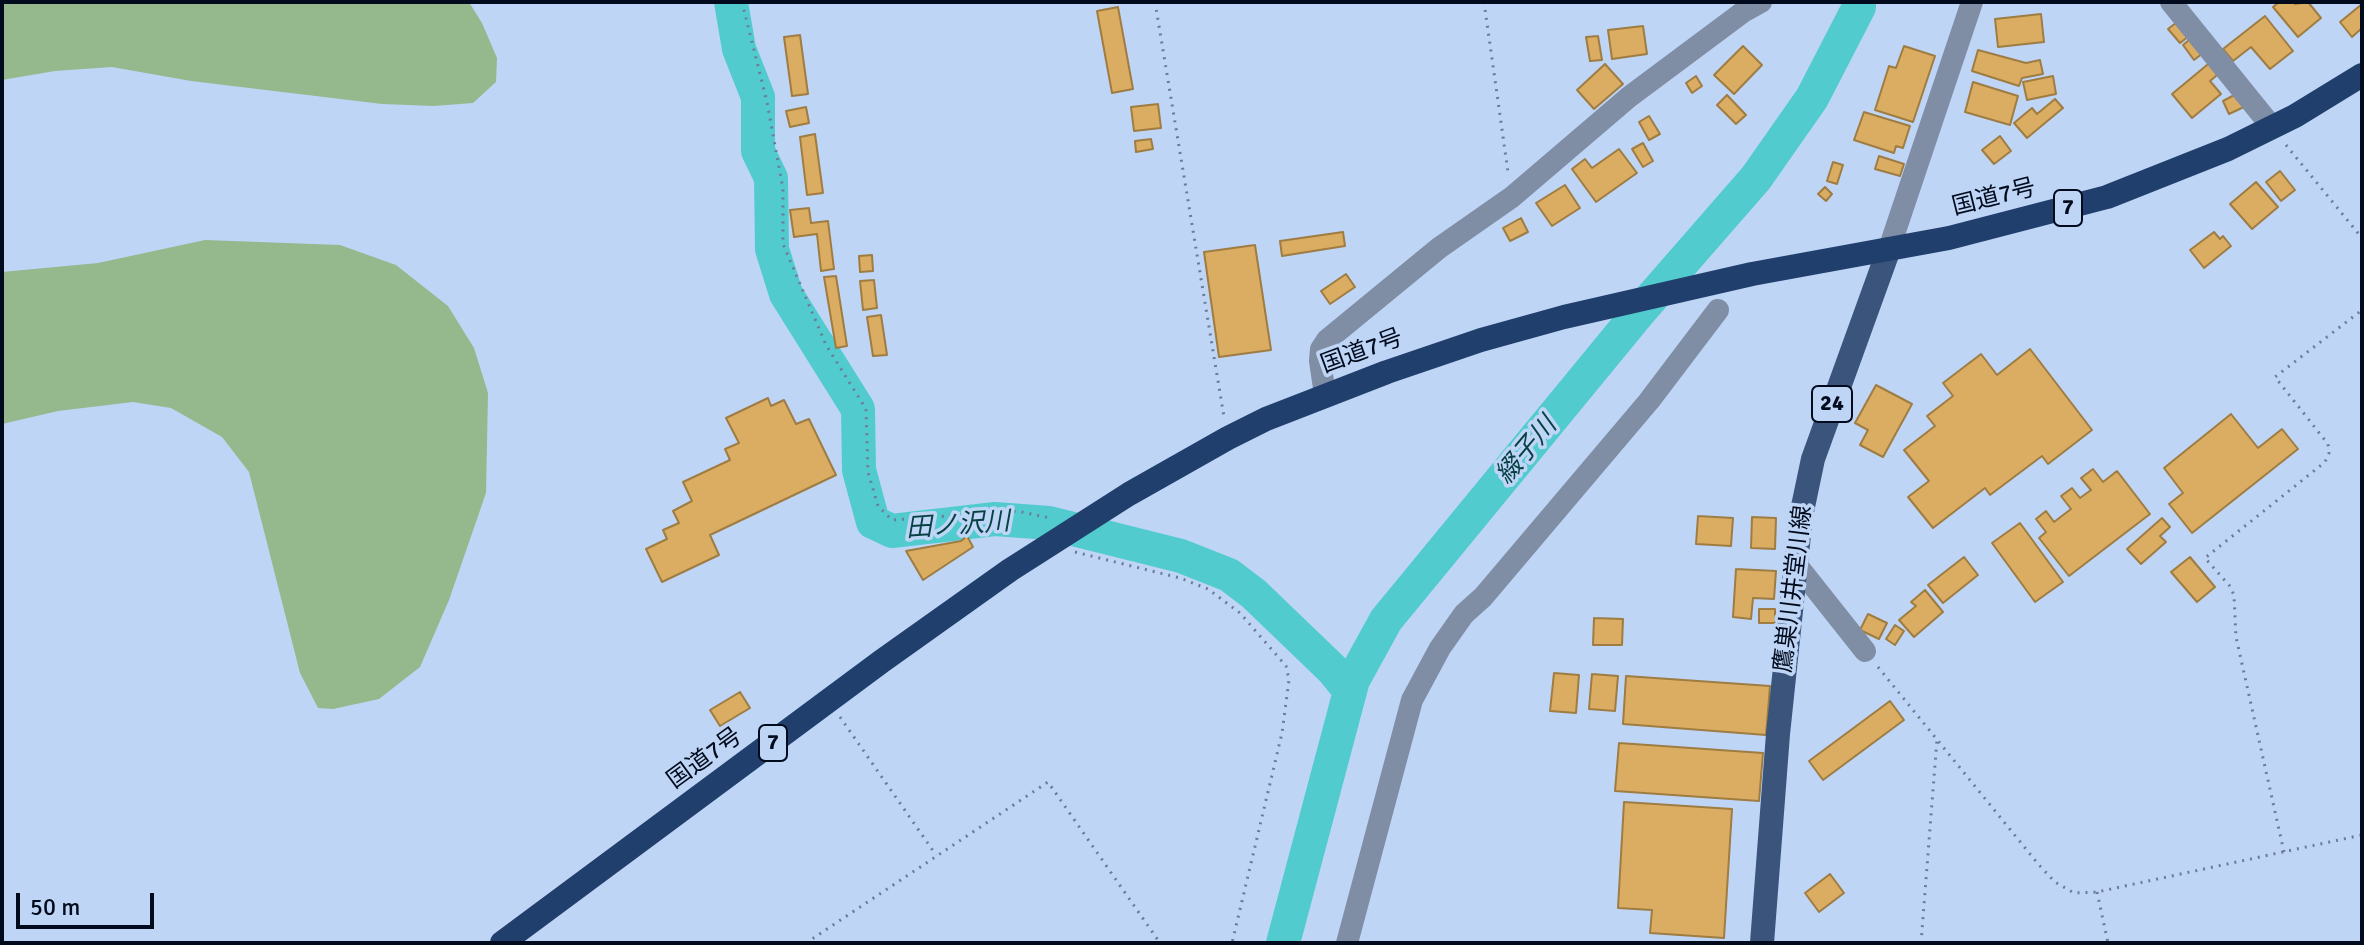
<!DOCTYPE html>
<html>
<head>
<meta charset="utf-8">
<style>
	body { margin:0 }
	#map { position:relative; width:2364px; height:945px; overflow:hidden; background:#bfd5f6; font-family:Signika,sans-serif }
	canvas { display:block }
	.frame { position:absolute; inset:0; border:4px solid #020b1d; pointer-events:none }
	.scale { position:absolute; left:16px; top:893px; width:138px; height:36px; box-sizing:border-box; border:4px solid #020b1d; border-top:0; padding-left:10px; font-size:24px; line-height:28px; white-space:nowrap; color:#020b1d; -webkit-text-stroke:6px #bfd5f6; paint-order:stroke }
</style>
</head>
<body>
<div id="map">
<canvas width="2364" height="945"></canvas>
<div class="frame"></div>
<div class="scale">50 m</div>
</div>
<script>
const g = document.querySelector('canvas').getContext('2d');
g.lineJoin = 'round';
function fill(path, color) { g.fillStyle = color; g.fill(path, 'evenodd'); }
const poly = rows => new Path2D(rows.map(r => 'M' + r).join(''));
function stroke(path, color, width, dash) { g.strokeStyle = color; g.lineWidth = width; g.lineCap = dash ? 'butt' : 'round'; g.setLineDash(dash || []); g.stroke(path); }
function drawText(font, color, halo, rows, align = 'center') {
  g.font = font + ' Signika,"Noto Sans JP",sans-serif'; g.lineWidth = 7; g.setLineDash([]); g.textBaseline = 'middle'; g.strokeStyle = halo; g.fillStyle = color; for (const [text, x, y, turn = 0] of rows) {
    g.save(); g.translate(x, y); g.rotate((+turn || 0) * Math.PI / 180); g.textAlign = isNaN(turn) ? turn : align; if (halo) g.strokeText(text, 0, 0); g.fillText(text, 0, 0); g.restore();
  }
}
fill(poly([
	[2,2,469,2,482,23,497,58,496,82,473,103,434,106,382,104,191,81,112,67,55,71,2,80],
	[205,240,340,245,396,265,448,306,474,348,488,393,486,493,449,600,420,667,379,699,333,709,318,708,300,673,249,472,222,437,171,408,133,402,58,411,2,424,2,272,98,263]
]), '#96b88d');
stroke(poly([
	[731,2,739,49,758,97,758,151,771,178,772,249,786,294,858,409,859,470,873,522,892,531,995,519,1049,523,1181,556,1229,575,1254,594,1333,670,1350,691],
	[1283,943,1353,680,1386,620,1640,311,1756,178,1812,98,1859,7,1859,2]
]), '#52cbcf', 34);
const building = poly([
	[2279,2,2293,2,2295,4,2308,2,2321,18,2298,37,2273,7,2279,2],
	[2362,4,2362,28,2352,37,2340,22,2362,4],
	[1118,7,1133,89,1112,93,1097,11,1118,7],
	[2041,14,2044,42,1998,47,1995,19,2041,14],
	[2265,16,2293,51,2270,69,2251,47,2233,61,2223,49,2265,16],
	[2181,19,2193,33,2180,43,2168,29,2181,19],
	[1643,26,1647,54,1612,59,1608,30,1643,26],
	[800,35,808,94,792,96,784,37,800,35],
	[2195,35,2207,50,2194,60,2183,45,2195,35],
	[1598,36,1602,60,1590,61,1586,37,1598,36],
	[1743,46,1762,65,1734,94,1714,75,1743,46],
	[1904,46,1935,56,1913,122,1875,110,1889,66,1896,68,1904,46],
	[1978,50,2026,63,2040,60,2043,74,2022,78,2019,86,1972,71,1978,50],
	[2213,60,2222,71,2210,81,2221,94,2192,118,2172,94,2213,60],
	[1605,64,1623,84,1594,109,1577,90,1605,64],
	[1696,76,1702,86,1692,93,1686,83,1696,76],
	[2053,76,2056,94,2027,100,2023,82,2053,76],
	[1973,82,2018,96,2010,125,1965,112,1973,82],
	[2238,93,2244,107,2229,114,2223,101,2238,93],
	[1727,95,1746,115,1736,124,1717,105,1727,95],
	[2055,99,2063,108,2027,138,2014,123,2032,108,2037,114,2055,99],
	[1158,104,1161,128,1134,131,1131,107,1158,104],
	[806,107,809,123,790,127,786,111,806,107],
	[1864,112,1910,126,1903,148,1896,146,1894,153,1854,140,1864,112],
	[1649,116,1660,134,1649,140,1639,122,1649,116],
	[815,134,823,193,807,195,800,137,815,134],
	[2000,136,2011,151,1994,164,1982,150,2000,136],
	[1151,139,1153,149,1136,152,1135,141,1151,139],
	[1643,143,1653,161,1643,167,1632,149,1643,143],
	[1619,149,1637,173,1596,202,1572,169,1585,159,1592,168,1619,149],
	[1879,156,1904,164,1900,176,1875,169,1879,156],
	[1833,162,1843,165,1837,184,1827,181,1833,162],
	[2280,171,2295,190,2281,201,2266,182,2280,171],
	[2256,182,2278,207,2252,229,2230,204,2256,182],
	[1565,185,1580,208,1552,226,1536,203,1565,185],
	[1825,187,1832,194,1826,201,1818,194,1825,187],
	[809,208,811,223,828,221,834,269,821,271,817,234,794,237,790,210,809,208],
	[1521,218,1528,232,1510,241,1503,228,1521,218],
	[1343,232,1345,246,1282,256,1280,241,1343,232],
	[2214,232,2220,239,2223,236,2231,246,2204,268,2190,250,2214,232],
	[1255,245,1271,350,1219,357,1204,252,1255,245],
	[872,255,873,271,860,272,859,256,872,255],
	[1346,274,1355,287,1330,304,1321,291,1346,274],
	[836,276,847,346,836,348,824,277,836,276],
	[874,280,877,308,863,310,860,281,874,280],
	[881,315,887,355,873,356,867,317,881,315],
	[2030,349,2092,430,2048,464,2042,456,1990,495,1985,488,1933,528,1908,497,1929,481,1904,450,1935,426,1927,416,1953,396,1943,383,1981,354,1997,375,2030,349],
	[1876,385,1912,404,1883,457,1860,445,1868,430,1855,423,1876,385],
	[768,398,771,406,784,400,796,424,809,419,836,475,710,535,719,555,662,582,646,549,667,539,663,530,679,523,673,511,692,501,683,482,730,460,725,449,739,443,726,418,768,398],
	[2231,414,2258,448,2282,429,2298,449,2192,533,2169,504,2183,493,2164,468,2231,414],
	[2093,469,2103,482,2117,471,2150,514,2069,576,2039,538,2046,532,2036,519,2046,511,2054,522,2071,509,2061,496,2072,488,2080,498,2091,490,2081,478,2093,469],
	[1698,516,1733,518,1731,546,1696,544,1698,516],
	[1752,517,1776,518,1775,549,1751,548,1752,517],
	[2162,518,2170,527,2160,536,2166,542,2141,564,2127,549,2162,518],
	[2020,523,2063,582,2035,602,1992,543,2020,523],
	[967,536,973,547,923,580,906,551,961,541,967,536],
	[1964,557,1978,575,1943,603,1928,585,1964,557],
	[2190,557,2215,587,2197,602,2171,572,2190,557],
	[1736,569,1776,571,1774,599,1753,598,1751,619,1733,617,1736,569],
	[1925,590,1943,612,1914,637,1899,620,1916,606,1911,602,1925,590],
	[1759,609,1775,609,1775,623,1759,623,1759,609],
	[1868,614,1887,623,1879,639,1860,630,1868,614],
	[1594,618,1623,619,1622,645,1593,645,1594,618],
	[1895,625,1904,631,1895,645,1886,639,1895,625],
	[1554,673,1579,675,1576,713,1550,711,1554,673],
	[1592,674,1618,676,1615,711,1589,709,1592,674],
	[1626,676,1770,686,1766,735,1623,724,1626,676],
	[740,692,750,708,720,726,710,710,740,692],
	[1890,701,1904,720,1823,780,1809,761,1890,701],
	[1619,743,1763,753,1759,801,1615,791,1619,743],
	[1624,802,1732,809,1724,938,1650,933,1652,910,1618,908,1624,802],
	[1830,874,1844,893,1819,912,1805,893,1830,874]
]);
fill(building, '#daad63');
stroke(building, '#9e7c42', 2);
stroke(poly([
	[742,2,767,102,783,189,783,244,826,345,866,409,868,472,878,506,892,520,1017,511,1050,518],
	[1155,2,1224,417],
	[1484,2,1508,172],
	[2286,145,2362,238],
	[1075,552,1180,578,1208,589,1240,613,1286,666,1289,680,1282,733,1232,943],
	[1878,667,2039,865,2055,882,2074,893,2097,892,2362,835],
	[840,717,936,855],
	[2284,852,2236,637,2234,595,2229,585,2205,558,2325,462,2329,453,2328,444,2275,377,2362,310],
	[2097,892,2108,943],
	[806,943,1048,782,1160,943],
	[1921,943,1937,739]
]), '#6c7c96', 3, [2, 6]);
stroke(poly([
	[2171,2,2272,127],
	[1889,249,1972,2],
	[1325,395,1320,361,1321,349,1327,340,1439,248,1512,197,1629,97,1743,12,1761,2],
	[1796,564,1865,651],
	[1347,943,1412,700,1440,648,1464,614,1483,597,1649,401,1718,310]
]), '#7f8ea5', 22);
stroke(poly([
	[1762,943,1778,734,1801,516,1813,459,1889,249]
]), '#3a547c', 24);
stroke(poly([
	[502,943,882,661,1010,570,1129,494,1228,438,1266,419,1387,372,1481,340,1564,317,1752,274,1949,238,2107,197,2228,149,2295,116,2362,75]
]), '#213f6d', 24);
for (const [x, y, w] of [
	[2068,208,28],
	[1832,404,40],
	[773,743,28]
]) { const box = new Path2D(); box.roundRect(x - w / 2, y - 18, w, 36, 6); g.fillStyle = '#bfd5f6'; g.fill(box); stroke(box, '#020b1d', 2); }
drawText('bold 22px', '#020b1d', null, [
	["7",2068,208],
	["24",1832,404],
	["7",773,743]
]);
drawText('24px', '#020b1d', '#bfd5f6', [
	["国道7号",1994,198,-14],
	["国道7号",1362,352,-20],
	["鷹巣川井堂川線",1794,589,-83],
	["国道7号",705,759,-36]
]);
drawText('italic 26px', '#084144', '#bfd5f6', [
	["綴子川",1527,451,-50],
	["田ノ沢川",958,526,-4]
]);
</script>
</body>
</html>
